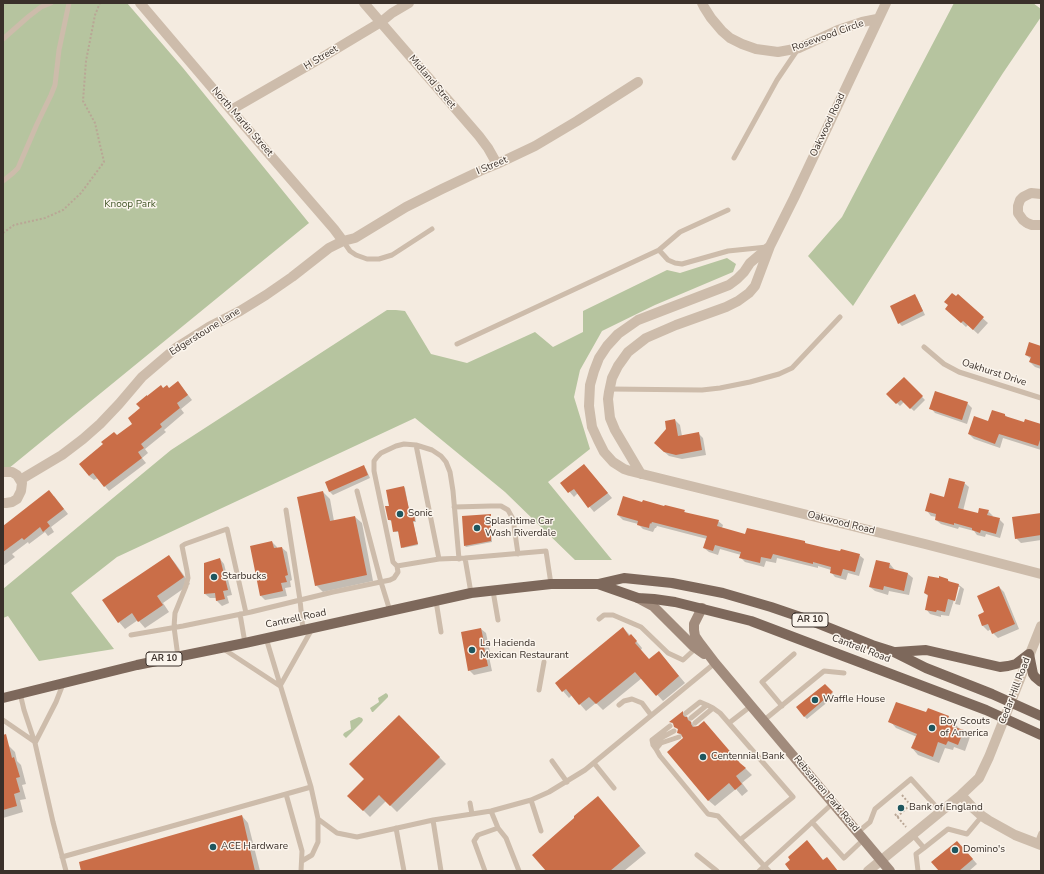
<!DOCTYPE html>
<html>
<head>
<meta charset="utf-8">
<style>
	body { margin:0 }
	#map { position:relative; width:1044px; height:874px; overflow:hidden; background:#f4ebe0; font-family:"Nunito Sans",sans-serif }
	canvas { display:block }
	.frame { position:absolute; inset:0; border:4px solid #3a302a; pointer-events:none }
</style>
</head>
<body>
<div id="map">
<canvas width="1044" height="874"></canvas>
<div class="frame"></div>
</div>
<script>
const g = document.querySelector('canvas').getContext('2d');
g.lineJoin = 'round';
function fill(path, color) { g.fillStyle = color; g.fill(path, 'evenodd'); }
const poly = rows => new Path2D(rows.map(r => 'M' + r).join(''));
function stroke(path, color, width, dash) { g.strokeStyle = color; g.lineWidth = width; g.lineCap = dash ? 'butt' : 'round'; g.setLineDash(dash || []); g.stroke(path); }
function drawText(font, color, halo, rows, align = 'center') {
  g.font = font + ' "Nunito Sans",sans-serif'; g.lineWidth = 3; g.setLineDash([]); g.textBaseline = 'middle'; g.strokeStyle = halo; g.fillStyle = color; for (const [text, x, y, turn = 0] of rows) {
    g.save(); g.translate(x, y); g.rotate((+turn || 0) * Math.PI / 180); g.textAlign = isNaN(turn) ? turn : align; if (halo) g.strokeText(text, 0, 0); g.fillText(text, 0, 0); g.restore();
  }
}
fill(poly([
	[3,3,127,3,183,68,309,223,3,473],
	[954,3,1033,3,1041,9,1041,17,1003,73,853,306,808,256,842,217],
	[727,258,736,264,733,272,655,305,602,331,580,370,574,397,590,449,548,482,612,560,575,560,505,492,415,418,117,557,71,593,114,649,39,661,8,616,3,618,3,589,171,450,387,310,396,310,405,311,431,354,467,363,535,332,553,347,583,332,583,311,667,270,680,273],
	[386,693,388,695,388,697,373,712,372,712,370,708,379,702,378,698],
	[359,717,362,718,363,720,362,722,346,738,343,735,344,733,351,729,350,721]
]), '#b6c49f');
fill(poly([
	[914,295,917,298,925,315,902,326,899,323],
	[958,296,988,323,978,334,968,325,966,327,951,313,956,298],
	[1041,347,1041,369,1035,367,1030,362,1031,359,1026,355],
	[904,378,925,400,914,411,904,402,900,406,888,394],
	[182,387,192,400,181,409,184,413,164,430,166,432,145,449,148,453,142,458,146,463,109,491,98,478,94,480,89,476,117,436,134,424,163,389],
	[967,403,972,408,967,424,935,413,931,408],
	[1005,415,1008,418,1025,424,1041,425,1041,450,1003,438,1000,448,974,439,969,434,989,422],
	[675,420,680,425,682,436,698,433,703,438,706,455,682,459,669,456,660,448],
	[584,465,612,498,594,512,578,493,574,497,562,483],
	[363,466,366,469,370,478,333,495,330,492,326,483],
	[964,483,969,487,963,511,978,515,988,511,993,516,992,517,999,519,1004,524,1000,538,986,534,985,537,977,535,974,531,959,527,958,529,941,524,936,520,937,517,931,516,927,511],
	[404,487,405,488,409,510,412,509,414,510,416,522,413,522,418,545,403,548,402,547,399,532,395,532,394,531,392,521,391,521,389,520,390,506],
	[323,492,330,499,334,521,355,517,362,523,373,581,323,592,316,585],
	[54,496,68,514,51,527,54,532,48,536,45,532,29,544,28,542,12,554,15,557,3,566,3,527],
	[643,503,684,511,687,514,718,521,723,525,722,528,746,535,805,542,807,545,826,549,859,555,864,559,859,576,848,573,846,580,835,577,831,572,831,570,818,566,818,568,777,558,776,563,766,561,764,567,745,562,740,557,741,555,720,549,718,555,709,552,704,548,707,539,657,526,656,528,655,528,653,532,643,529,638,524,623,520,618,515],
	[1041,514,1041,540,1021,543,1016,538],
	[490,515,491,517,492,542,466,547,465,546],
	[272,542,277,547,277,549,282,548,287,552,292,580,290,581,291,587,285,588,287,596,265,600,261,596],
	[169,556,175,563,190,584,163,603,169,612,145,628,138,620,125,629,119,622],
	[220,559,224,564,232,595,227,596,229,603,222,606,217,601,217,598,210,598,205,594],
	[890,564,894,569,894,570,908,574,913,578,909,595,889,591,888,595,875,591,870,587],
	[948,580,951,583,959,585,964,589,960,605,955,604,960,587,958,587,949,616,941,615,941,617,930,614,926,609,929,597,925,593],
	[999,587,1004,592,1019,629,998,638,993,633,991,629,988,631,983,626,979,615,985,613],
	[623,628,637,642,642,648,641,650,649,660,665,659,685,683,663,701,642,678,603,710,596,703,586,711,572,695,569,698,563,691],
	[481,629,486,633,490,652,488,652,492,671,474,675,469,670],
	[825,685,835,696,807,719,804,716],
	[683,712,689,719,695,727,746,769,752,775,742,783,748,791,742,796,736,789,715,806,708,800,684,738,678,733,679,730,671,722],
	[927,713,948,716,955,723,955,724,961,730,964,731,970,737,965,751,954,747,953,750,945,748,939,763,918,755,912,748,917,737,896,728,890,721],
	[399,716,446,764,397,812,386,801,370,817,349,796,366,779],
	[8,745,15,752,17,761,21,765,26,784,22,785,26,799,20,800,23,812,3,818,3,747],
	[604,804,646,853,624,871,547,871],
	[242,816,248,823,260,871,82,871],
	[962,847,977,864,969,871,940,871]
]), '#0003');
fill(poly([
	[952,293,956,296,958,294,984,317,973,330,963,321,961,323,945,309,948,305,944,302],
	[915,294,923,311,898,324,890,306],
	[1029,342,1041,346,1041,366,1029,362,1031,357,1025,355],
	[904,377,923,396,910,409,901,400,896,404,886,394],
	[178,381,188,395,177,403,180,408,160,424,162,427,141,444,144,448,138,452,142,458,104,487,93,473,89,476,79,464,103,444,101,442,114,432,117,435,132,424,128,418,140,408,136,404,147,395,147,396,161,385,163,388,167,385,169,388],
	[935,391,968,402,962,420,929,409],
	[992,410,1005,414,1005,416,1024,422,1025,419,1041,424,1041,437,1038,446,999,434,995,444,968,434,974,416,988,421],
	[675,419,678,436,699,432,702,450,676,455,664,452,654,443,666,429,665,421],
	[584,464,608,493,588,508,574,489,568,493,560,483],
	[364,465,368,475,329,492,325,482],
	[949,478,965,482,958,508,978,513,979,508,989,510,987,515,1000,518,996,534,981,530,980,533,972,530,972,528,954,523,954,525,935,520,936,514,925,511,930,493,944,497],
	[404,486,409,509,413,508,415,521,413,521,418,544,401,548,398,531,393,532,391,520,388,520,385,506,389,506,386,490],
	[49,490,64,509,47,522,50,526,43,532,40,527,24,540,22,538,3,552,3,526],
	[323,491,330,521,355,516,367,575,315,586,297,497],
	[623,496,642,502,643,500,664,506,665,505,685,510,684,512,719,520,717,526,745,534,747,528,805,541,805,543,826,548,840,551,841,549,860,554,855,572,843,569,841,576,830,573,831,567,813,562,813,564,773,554,771,559,761,557,760,563,739,558,741,552,715,545,713,551,703,548,707,536,652,522,651,524,650,523,649,528,637,525,638,521,617,515],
	[1041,513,1041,535,1015,539,1012,517],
	[491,514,491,541,464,546,462,516],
	[272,541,274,548,282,547,288,575,285,576,287,582,281,583,283,591,260,596,250,546],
	[169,555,184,577,157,596,163,605,138,622,132,613,118,623,102,600],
	[220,558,228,590,223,591,225,599,216,601,215,593,204,594,204,563],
	[876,560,890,563,889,568,908,573,904,591,884,586,883,590,869,587],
	[928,576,939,578,939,576,948,579,948,581,959,584,955,601,948,599,945,612,937,610,936,612,925,610,928,595,924,593],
	[999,586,1015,624,992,634,988,624,982,626,978,615,984,612,977,596],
	[623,627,629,636,631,634,637,641,635,643,649,659,659,651,679,676,656,696,635,672,596,704,589,697,579,705,566,689,562,692,555,683],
	[481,628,485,647,484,647,488,666,468,671,461,632],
	[825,684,833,692,804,717,796,707],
	[896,702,926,712,928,708,949,716,947,721,956,724,954,727,964,730,958,745,948,741,946,745,938,742,933,757,911,748,917,734,888,722],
	[683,711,683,715,685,717,687,717,688,720,691,722,691,724,693,727,698,726,704,721,740,763,746,768,736,776,742,784,735,790,729,783,708,801,667,752,683,738,681,734,677,733,678,729,674,727,673,723,669,722],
	[399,715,440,757,390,806,379,795,363,811,347,796,364,779,349,764],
	[6,734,12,758,14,757,20,777,16,778,20,792,14,794,17,806,3,810,3,735],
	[598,796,640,846,610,871,546,871,532,855,574,818,574,816],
	[242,815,255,871,81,871,79,862],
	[807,840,823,860,827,857,838,871,790,871,785,864,790,860,788,857],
	[957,841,973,859,959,871,939,871,931,862]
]), '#ca6e48');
stroke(poly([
	[3,233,14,225,45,218,63,210,81,193,104,162,95,123,83,101,86,61,95,15,100,3],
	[902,795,913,808],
	[895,814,906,827],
	[897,817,910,805]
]), '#b9a695', 2, [2, 2]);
stroke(poly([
	[3,39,28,17,41,7,51,3],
	[734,158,777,80,798,49],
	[3,181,13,173,18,168,37,124,51,95,55,85,59,50,69,3],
	[343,241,350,251,356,255,367,259,379,259,392,255,432,229],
	[659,250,680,232,728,210],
	[457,344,659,250,668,260,675,263,682,264,728,251,767,247],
	[924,347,944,364,959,372,1041,398],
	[610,389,702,390,720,388,750,382,779,374,792,368,840,317],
	[416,445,439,559],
	[357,491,381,582,390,611],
	[454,507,491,506,501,506,508,510,513,519,518,554],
	[286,510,300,600,303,630],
	[465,558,546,551,551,584],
	[397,566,439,559,465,558,471,593],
	[493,591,498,620],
	[436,601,441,632],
	[240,614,245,643],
	[599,619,604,615,613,615,641,627,668,653,683,660,696,648],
	[131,635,183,626,251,612,333,592,390,580,394,578,398,572,397,566,393,562,374,471,374,461,377,457,381,453,396,446,404,444,416,445,432,450,441,456,446,462,450,472,453,491,459,559],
	[266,638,311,787,318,819,337,833,357,837,433,820,472,814,491,811,531,800,549,792,585,770,715,663],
	[222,648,280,686],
	[178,657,174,627,175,613,186,586,188,578,187,571,182,546,185,544,227,529,246,613],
	[280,686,312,629],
	[539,690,544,662],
	[20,693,24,710,35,743,53,822,66,871],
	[619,705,624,701,632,699,642,703,651,715],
	[782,706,762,682,794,654],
	[686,713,700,702,707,705],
	[691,718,707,705,713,708],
	[3,720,35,742],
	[763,721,824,671,844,673],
	[695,723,713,708,720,713,793,797,740,840],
	[729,723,751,706],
	[679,737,661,743,656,749,660,756,708,814,718,816,769,871],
	[35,743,56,702,63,684],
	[653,745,652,740,670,726],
	[656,749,653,745,659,739,674,731],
	[552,761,567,782],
	[594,763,614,788],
	[286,794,302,851,301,871],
	[531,800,541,831],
	[470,803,472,814],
	[491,811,498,828,506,838,519,871],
	[433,820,441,871],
	[812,822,844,858,864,839],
	[396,828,404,871],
	[858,832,870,822,875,809,911,779,940,811],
	[912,834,924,848],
	[1037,843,1041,833],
	[697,855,717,871],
	[62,857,311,787],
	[302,861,312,855,318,842,318,819],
	[485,871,474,841,478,835,498,828],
	[759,871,833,803],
	[918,871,916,854,924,848,948,829,967,834,982,816]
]), '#cdbcab', 5);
stroke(poly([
	[140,3,231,110,334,229,343,241],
	[364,3,479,136,488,148,497,164],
	[702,3,704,7,711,18,722,31,730,38,742,44,756,49,778,52,789,50,799,48,838,30,862,22,877,19],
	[231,110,316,61,381,22,392,13,409,3],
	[1041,194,1031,193,1023,197,1020,200,1018,206,1018,213,1023,220,1027,223,1032,225,1041,225],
	[770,246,750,263,744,272,737,279,729,285,638,320,618,334,607,346,599,358,594,371,590,385,589,406,592,427,598,440,604,452,613,462,624,469,630,471,925,544,1041,574],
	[3,472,12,472,17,475,20,480,22,483,21,491,17,499,12,502,6,503,3,503],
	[641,474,615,430,610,418,608,399,609,392,612,378,618,366,628,352,646,338,676,325,726,307,738,301,749,293,755,286,770,246,794,198,886,3],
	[20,480,62,455,83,439,100,424,119,404,142,377,176,348,209,327,240,311,266,295,292,277,329,248,343,241,355,238,406,207,442,189,480,171,497,164,535,146,577,121,638,82],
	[961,795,972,807,982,816,988,820,1015,835,1041,845],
	[868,871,961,795,979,778,989,757,1041,626]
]), '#cdbcab', 10);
stroke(poly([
	[638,598,653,606,693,646,704,654],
	[702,608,694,624,694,630,695,636,699,642,715,663,890,871]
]), '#a18b7c', 10);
stroke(poly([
	[598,584,638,598,654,599,675,602,751,621,986,710,1041,735],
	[896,652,926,650,1000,667,1008,666,1016,664,1029,654,1033,674,1035,677,1041,682],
	[3,698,137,665,245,643,471,593,551,584,598,584,624,578,672,583,723,593,771,607,812,621,872,645,894,652,926,668,992,694,1041,716]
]), '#7d685b', 10);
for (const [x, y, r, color] of [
	[400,514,4,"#1e565e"],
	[477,528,4,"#1e565e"],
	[214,577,4,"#1e565e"],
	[472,650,4,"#1e565e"],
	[815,700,4,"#1e565e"],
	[932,728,4,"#1e565e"],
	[703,757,4,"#1e565e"],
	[901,808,4,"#1e565e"],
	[213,847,4,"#1e565e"],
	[955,850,4,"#1e565e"]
]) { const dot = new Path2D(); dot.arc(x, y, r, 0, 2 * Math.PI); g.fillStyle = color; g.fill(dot); stroke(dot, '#fbf5ed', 1.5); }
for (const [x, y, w] of [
	[810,620,36],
	[164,659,36]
]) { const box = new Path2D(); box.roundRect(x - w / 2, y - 7, w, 14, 3); g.fillStyle = '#fbf5ed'; g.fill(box); stroke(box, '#3a302a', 1); }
drawText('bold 9px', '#3a302a', null, [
	["AR 10",810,620],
	["AR 10",164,659]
]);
drawText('10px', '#3a302a', '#fbf5ed', [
	["Rosewood Circle",828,36,-20],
	["H Street",321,58,-31],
	["Midland Street",432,82,50],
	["North Martin Street",242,122,49],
	["Oakwood Road",828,125,-65],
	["I Street",492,166,-23],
	["Edgerstoune Lane",205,332,-32],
	["Oakhurst Drive",994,373,18],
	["Oakwood Road",841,523,14],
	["Cantrell Road",296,619,-12],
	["Cantrell Road",861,649,21],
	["Cedar Hill Road",1015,691,-69],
	["Rebsamen Park Road",826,794,50]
]);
drawText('10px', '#475a2d', '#fbf5ed', [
	["Knoop Park",130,205]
]);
drawText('10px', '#3a302a', '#fbf5ed', [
	["Sonic",408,514],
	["Splashtime Car",485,522],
	["Wash Riverdale",485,534],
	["Starbucks",222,577],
	["La Hacienda",480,644],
	["Mexican Restaurant",480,656],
	["Waffle House",823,700],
	["Boy Scouts",940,722],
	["of America",940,734],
	["Centennial Bank",711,757],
	["Bank of England",909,808],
	["ACE Hardware",221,847],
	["Domino's",963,850]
], 'left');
</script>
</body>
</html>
